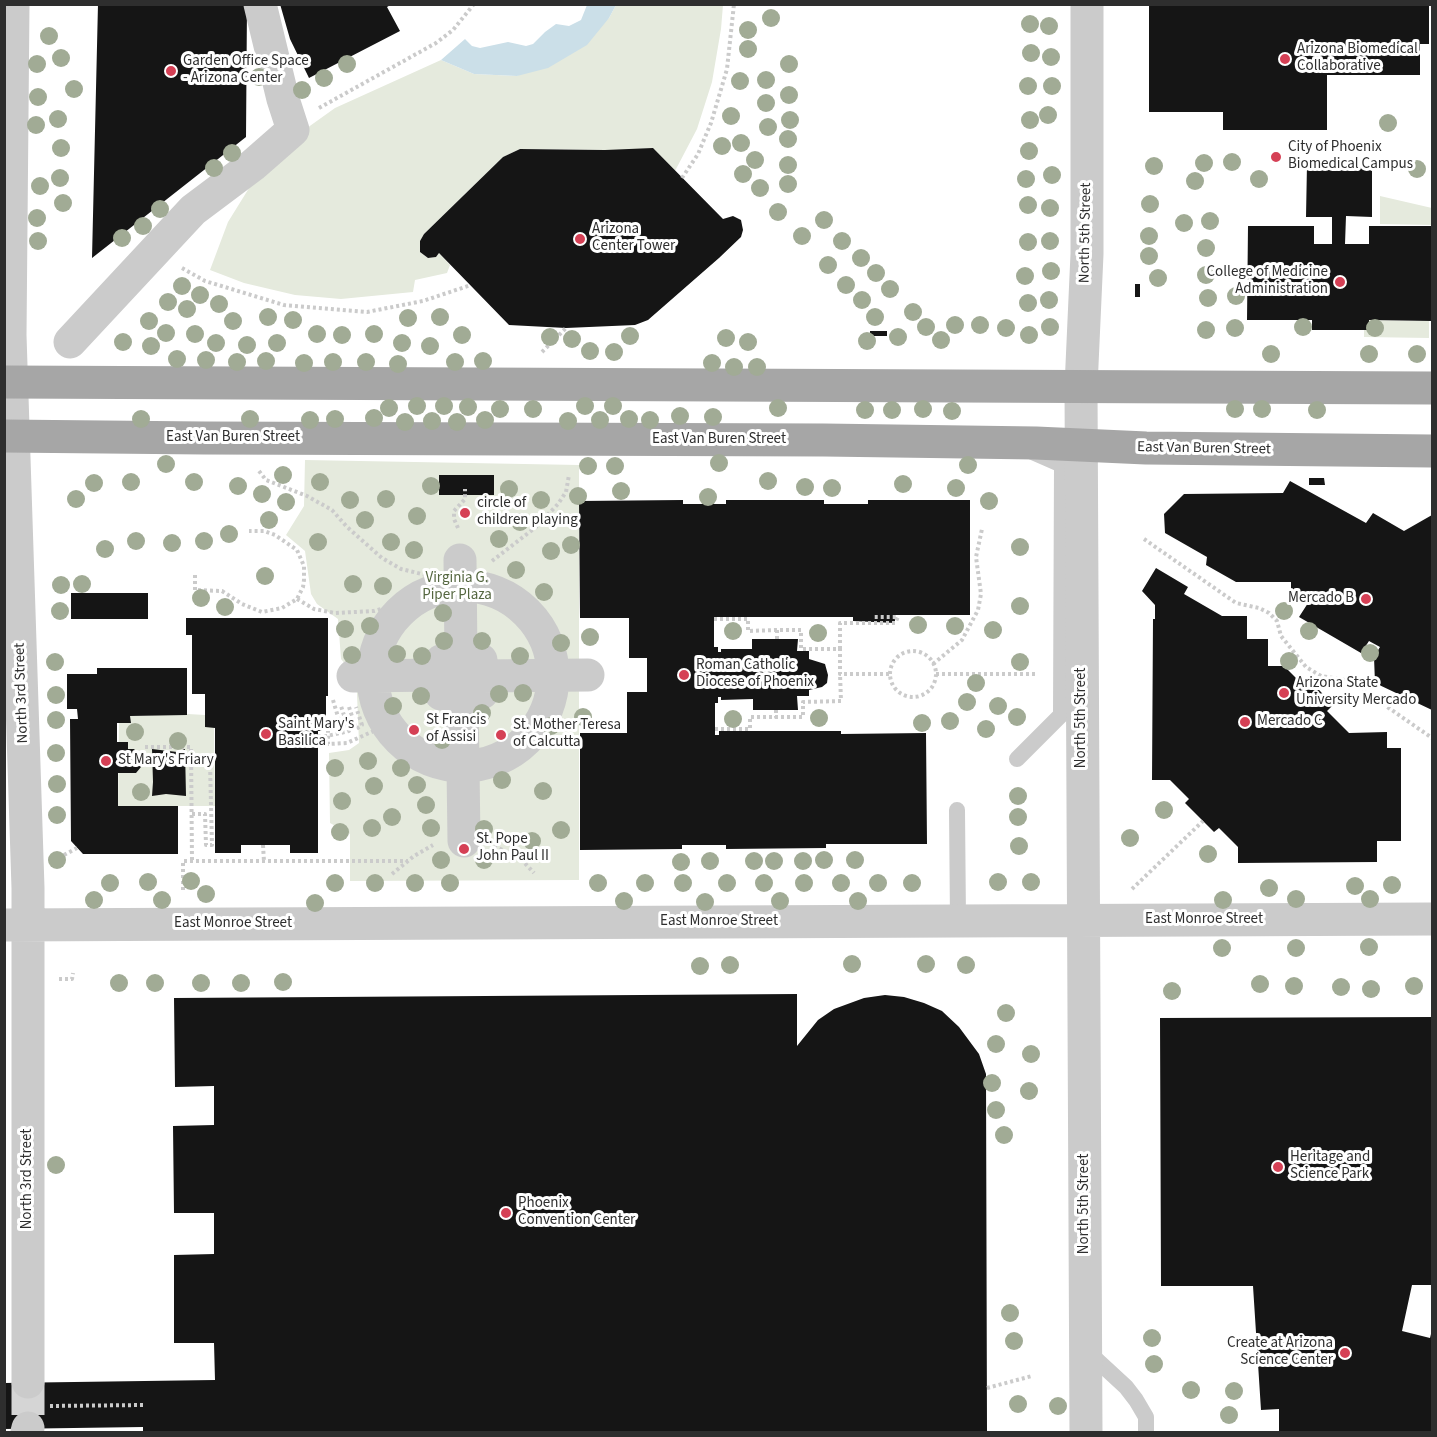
<!DOCTYPE html>
<html>
<head>
<meta charset="utf-8">
<style>
	body { margin:0 }
	#map { position:relative; width:1437px; height:1437px; overflow:hidden; background:#fff; font-family:"Source Sans 3",sans-serif }
	canvas { display:block }
	.frame { position:absolute; inset:0; border:6px solid #2e2e2e; pointer-events:none }
</style>
</head>
<body>
<div id="map">
<canvas width="1437" height="1437"></canvas>
<div class="frame"></div>
</div>
<script>
const g = document.querySelector('canvas').getContext('2d');
g.lineJoin = 'round';
function fill(path, color) { g.fillStyle = color; g.fill(path, 'evenodd'); }
const poly = rows => new Path2D(rows.map(r => 'M' + r).join(''));
function stroke(path, color, width, dash) { g.strokeStyle = color; g.lineWidth = width; g.lineCap = dash ? 'butt' : 'round'; g.setLineDash(dash || []); g.stroke(path); }
function drawText(font, color, halo, rows, align = 'center') {
  g.font = font + ' "Source Sans 3",sans-serif'; g.lineWidth = 6; g.setLineDash([]); g.textBaseline = 'middle'; g.strokeStyle = halo; g.fillStyle = color; for (const [text, x, y, turn = 0] of rows) {
    g.save(); g.translate(x, y); g.rotate((+turn || 0) * Math.PI / 180); g.textAlign = isNaN(turn) ? turn : align; if (halo) g.strokeText(text, 0, 0); g.fillText(text, 0, 0); g.restore();
  }
}
fill(poly([
	[616,5,723,5,721,29,712,82,697,129,675,171,605,150,520,149,503,157,424,234,420,241,420,252,428,258,436,257,439,253,450,265,447,273,415,280,413,292,341,299,295,295,244,283,210,270,228,222,259,172,300,133,335,108,441,60,474,74,517,76,609,18],
	[1380,196,1432,208,1432,225,1380,224],
	[1369,320,1429,321,1429,338,1364,337,1364,330,1368,330],
	[305,460,579,465,579,880,350,881,350,834,330,823,329,753,349,750,359,743,356,670,347,666,341,659,338,619,317,604,311,594,305,551,286,535,304,506],
	[188,714,205,715,214,727,215,806,118,806,119,723,130,723,130,716]
]), '#e5eadd');
fill(poly([
	[587,5,616,5,609,18,587,45,548,68,517,76,474,74,441,60,465,39,472,46,480,48,508,42,526,46,533,44,545,32,556,24,569,26,581,20]
]), '#cbdfe8');
fill(poly([
	[98,4,247,4,246,137,92,258],
	[280,4,392,4,387,7,400,31,309,78,290,39],
	[1149,4,1429,4,1429,44,1420,44,1420,75,1327,75,1327,130,1223,130,1223,112,1149,112],
	[653,148,723,219,733,216,741,220,743,230,741,237,719,258,648,320,635,325,566,328,509,325,439,253,436,257,428,258,420,252,420,241,424,234,503,157,520,149,605,150],
	[1307,164,1372,164,1372,217,1346,216,1345,244,1369,244,1369,226,1432,226,1432,321,1369,320,1369,330,1312,330,1312,320,1247,320,1248,226,1314,226,1314,244,1332,244,1332,217,1306,217],
	[1135,284,1140,284,1140,297,1135,297],
	[870,331,887,331,887,336,870,336],
	[439,475,494,475,494,495,439,495],
	[1309,478,1324,478,1325,485,1309,485],
	[1290,481,1366,523,1373,513,1404,531,1432,515,1432,710,1375,683,1374,657,1380,647,1369,641,1361,653,1299,617,1308,603,1291,594,1291,582,1236,582,1206,565,1207,557,1165,533,1164,514,1184,494,1283,493],
	[683,500,683,504,726,504,726,500,824,500,824,504,868,504,868,500,970,500,970,615,895,615,895,623,853,621,853,617,714,617,714,647,718,647,718,652,721,652,721,649,752,649,752,639,798,639,797,651,809,651,809,659,825,664,828,675,827,683,822,687,809,690,809,696,797,696,798,710,753,710,753,699,721,700,721,697,718,697,718,703,715,703,715,735,719,735,719,731,841,731,841,734,926,733,927,844,826,844,826,848,726,849,726,845,682,845,682,849,580,850,580,733,627,733,627,692,647,692,647,658,629,658,629,618,580,618,579,501],
	[1156,568,1188,587,1184,594,1222,616,1247,616,1247,639,1268,639,1268,666,1284,666,1302,684,1308,678,1333,705,1327,711,1349,733,1387,732,1387,748,1401,748,1401,841,1377,841,1377,862,1238,863,1238,847,1219,828,1214,832,1185,803,1189,799,1170,780,1152,780,1153,619,1155,619,1155,605,1142,591],
	[71,593,148,593,148,619,71,619],
	[186,618,328,618,328,696,326,696,326,726,323,726,323,731,318,731,318,853,290,853,290,845,241,845,241,853,215,853,215,728,205,727,205,694,192,694,192,635,186,635],
	[97,668,187,668,187,715,130,716,131,723,117,723,117,742,128,742,128,749,134,749,140,756,141,767,136,773,118,773,118,806,178,806,178,854,83,854,71,841,70,719,78,719,77,709,67,709,67,674,97,674],
	[152,749,177,752,185,749,186,796,166,794,152,796,153,782],
	[797,994,797,1046,818,1020,834,1009,864,998,885,995,904,997,924,1003,942,1011,959,1027,979,1054,986,1074,987,1432,143,1432,143,1427,4,1429,4,1383,215,1380,214,1343,174,1343,174,1255,214,1254,214,1213,174,1213,173,1126,214,1125,214,1086,175,1087,174,998],
	[1432,1017,1432,1285,1412,1285,1402,1331,1430,1338,1432,1330,1432,1432,1279,1432,1279,1409,1261,1410,1253,1286,1161,1286,1160,1018]
]), '#151515');
stroke(poly([
	[28,1382,28,1428]
]), '#d5d5d5', 33, [33, 16]);
stroke(poly([
	[319,108,436,43,453,30,474,4],
	[682,178,698,154,711,123,727,69,734,4],
	[182,268,205,281,284,305,367,312,423,301,471,285],
	[542,352,566,328],
	[259,471,266,480,307,496,332,510,347,527,382,558,401,569,430,576],
	[458,528,454,519,454,511,465,499,465,489],
	[1144,539,1236,603,1259,608,1269,613,1277,621,1281,636,1306,667,1321,676,1350,681,1432,738],
	[492,561,536,527,558,504,566,492,569,475],
	[195,575,195,590,222,591,242,604,262,612,282,608,297,599,303,587,304,580,304,566,297,550,275,535,264,531,249,531],
	[297,599,314,609,335,613,374,611,416,599],
	[714,619,748,619,748,631,777,630],
	[777,639,777,630,801,630,801,649,840,649,840,674,889,674],
	[840,649,840,623,895,623,898,617,873,617],
	'890 674a23 23 0 1 1 46 0a23 23 0 1 1-46 0Z',
	[933,664,962,640,978,610,981,594,976,557,982,529],
	[936,674,1037,674],
	[333,700,341,727,328,729,328,744,347,743,387,725],
	[349,707,356,729,362,725,356,707],
	[776,710,776,717,803,717,803,702,841,701,840,674],
	[715,729,750,729,750,717,776,717],
	[318,736,327,736,349,731,341,706],
	[145,747,191,747,192,861],
	[192,814,205,814,206,845,212,845,210,763,215,762],
	[263,845,264,862],
	[494,846,520,858,534,873],
	[64,855,77,848],
	[392,874,414,856,433,845],
	[1132,889,1203,821],
	[183,890,183,861,408,861],
	[59,979,72,979,73,973],
	[987,1388,1032,1376],
	[50,1406,143,1405]
]), '#cbcbcb', 4, [3, 3]);
stroke(poly([
	[1017,759,1061,715,1062,465,1030,451],
	[957,810,958,921],
	[1087,1351,1126,1387,1136,1400,1146,1417,1146,1432]
]), '#cbcbcb', 16);
stroke(poly([
	[13,4,10,335,28,888,28,1382],
	[70,342,193,210,253,165,293,130,283,99,260,4],
	[460,560,461,660],
	'373 676a90 90 0 1 1 180 0a90 90 0 1 1-180 0Z',
	[481,660,482,693,441,694,441,661,481,660],
	[353,676,441,675],
	[481,676,588,675],
	[462,694,464,841],
	[4,925,1432,919],
	[27,1432,28,1428],
	[1086,1432,1081,387,1087,254,1087,4]
]), '#cbcbcb', 33);
stroke(poly([
	[4,382,1432,388],
	[4,436,204,438,824,440,1036,443,1146,448,1432,451]
]), '#a6a6a6', 33);
g.fillStyle = '#a1ab95';
for (const [x, y] of [
	[771,18],
	[1030,24],
	[1049,26],
	[748,30],
	[49,36],
	[748,49],
	[1031,53],
	[1051,57],
	[61,58],
	[37,64],
	[347,64],
	[789,64],
	[259,77],
	[324,78],
	[766,80],
	[740,81],
	[1028,86],
	[1052,86],
	[74,89],
	[302,90],
	[789,95],
	[38,97],
	[766,103],
	[1048,115],
	[731,116],
	[58,119],
	[790,120],
	[1030,120],
	[1388,123],
	[36,125],
	[768,127],
	[788,139],
	[741,143],
	[722,146],
	[61,148],
	[1029,151],
	[232,153],
	[755,160],
	[1232,162],
	[1204,163],
	[788,165],
	[1154,166],
	[214,168],
	[1417,169],
	[743,174],
	[1052,175],
	[60,178],
	[1026,179],
	[1259,179],
	[1195,181],
	[788,184],
	[40,186],
	[760,188],
	[63,203],
	[1150,204],
	[1028,205],
	[1050,208],
	[160,209],
	[778,212],
	[37,218],
	[824,220],
	[1210,221],
	[1184,223],
	[143,226],
	[802,236],
	[1149,236],
	[122,238],
	[38,241],
	[842,241],
	[1050,241],
	[1028,242],
	[1206,248],
	[1149,256],
	[861,258],
	[828,265],
	[1051,271],
	[876,273],
	[1206,275],
	[1025,276],
	[1158,278],
	[846,285],
	[182,286],
	[890,289],
	[200,295],
	[1236,296],
	[1208,298],
	[862,300],
	[1049,300],
	[168,302],
	[1028,303],
	[219,304],
	[187,309],
	[913,312],
	[268,317],
	[440,317],
	[875,317],
	[408,318],
	[293,320],
	[149,321],
	[233,321],
	[955,325],
	[980,325],
	[926,327],
	[1050,327],
	[1303,327],
	[1006,328],
	[1235,328],
	[1375,328],
	[1206,330],
	[166,333],
	[195,334],
	[317,334],
	[374,334],
	[342,335],
	[462,335],
	[1029,335],
	[630,336],
	[550,337],
	[898,337],
	[726,338],
	[572,339],
	[941,340],
	[867,341],
	[123,342],
	[748,342],
	[216,343],
	[277,343],
	[402,343],
	[247,345],
	[151,346],
	[430,346],
	[590,351],
	[614,352],
	[1271,354],
	[1369,354],
	[1417,354],
	[177,359],
	[206,360],
	[266,361],
	[483,361],
	[237,362],
	[333,362],
	[366,362],
	[455,362],
	[304,363],
	[712,363],
	[398,364],
	[734,367],
	[757,367],
	[417,406],
	[444,406],
	[585,406],
	[613,406],
	[468,407],
	[389,408],
	[778,408],
	[500,409],
	[533,409],
	[923,409],
	[1235,409],
	[1262,409],
	[865,410],
	[892,410],
	[1317,410],
	[952,411],
	[680,416],
	[713,417],
	[374,418],
	[141,419],
	[250,419],
	[335,419],
	[629,419],
	[310,420],
	[485,420],
	[600,420],
	[650,420],
	[432,421],
	[568,421],
	[405,422],
	[457,422],
	[719,463],
	[166,464],
	[968,465],
	[588,466],
	[615,466],
	[283,475],
	[768,481],
	[131,482],
	[194,482],
	[320,482],
	[94,483],
	[903,484],
	[238,486],
	[431,486],
	[805,487],
	[832,488],
	[956,488],
	[509,489],
	[621,491],
	[262,494],
	[578,496],
	[708,497],
	[76,499],
	[386,499],
	[350,500],
	[541,500],
	[989,501],
	[286,502],
	[417,516],
	[269,520],
	[365,520],
	[520,522],
	[229,534],
	[499,539],
	[136,541],
	[204,541],
	[318,542],
	[391,542],
	[172,543],
	[571,545],
	[1020,547],
	[105,549],
	[414,550],
	[551,551],
	[516,570],
	[265,576],
	[82,584],
	[353,584],
	[61,585],
	[383,586],
	[544,592],
	[201,598],
	[1020,606],
	[225,607],
	[60,611],
	[1284,611],
	[443,613],
	[918,625],
	[370,626],
	[955,626],
	[345,629],
	[993,630],
	[733,631],
	[1309,631],
	[818,633],
	[590,637],
	[444,641],
	[482,641],
	[561,643],
	[1370,653],
	[397,654],
	[352,655],
	[422,656],
	[520,656],
	[1289,661],
	[55,662],
	[1020,662],
	[976,683],
	[523,693],
	[499,694],
	[56,695],
	[421,696],
	[967,702],
	[393,706],
	[998,706],
	[482,713],
	[583,717],
	[1017,717],
	[819,718],
	[733,719],
	[56,720],
	[950,721],
	[922,723],
	[551,726],
	[986,729],
	[135,732],
	[442,740],
	[178,741],
	[56,753],
	[368,761],
	[335,768],
	[401,768],
	[502,780],
	[57,784],
	[417,785],
	[374,786],
	[543,791],
	[141,792],
	[1018,796],
	[342,801],
	[426,805],
	[1164,810],
	[57,815],
	[392,817],
	[1018,817],
	[372,828],
	[431,828],
	[484,829],
	[561,830],
	[340,832],
	[1130,838],
	[532,841],
	[1019,846],
	[1208,854],
	[57,860],
	[441,860],
	[484,860],
	[824,860],
	[855,860],
	[710,861],
	[754,861],
	[774,861],
	[803,861],
	[681,862],
	[191,881],
	[148,882],
	[998,882],
	[1031,882],
	[110,883],
	[335,883],
	[375,883],
	[415,883],
	[450,883],
	[598,883],
	[645,883],
	[683,883],
	[727,883],
	[764,883],
	[804,883],
	[841,883],
	[878,883],
	[912,883],
	[1392,885],
	[1355,886],
	[1269,888],
	[206,894],
	[1296,899],
	[1370,899],
	[94,900],
	[162,900],
	[1223,900],
	[624,901],
	[780,901],
	[858,901],
	[705,902],
	[315,903],
	[1369,947],
	[1222,948],
	[1296,948],
	[852,964],
	[926,964],
	[730,965],
	[966,965],
	[700,966],
	[283,982],
	[119,983],
	[155,983],
	[201,983],
	[241,983],
	[1260,984],
	[1294,986],
	[1414,986],
	[1341,987],
	[1371,989],
	[1172,991],
	[1006,1013],
	[996,1044],
	[1031,1054],
	[992,1083],
	[1029,1091],
	[996,1110],
	[1004,1135],
	[56,1165],
	[1010,1313],
	[1152,1338],
	[1014,1341],
	[1154,1364],
	[1191,1390],
	[1234,1391],
	[1018,1404],
	[1058,1406],
	[1229,1415]
]) { g.beginPath(); g.arc(x, y, 9, 0, 2 * Math.PI); g.fill(); }
for (const [x, y, r, color] of [
	[1285,59,6,"#d54055"],
	[171,71,6,"#d54055"],
	[1276,157,6,"#d54055"],
	[580,239,6,"#d54055"],
	[1340,282,6,"#d54055"],
	[465,513,6,"#d54055"],
	[1366,599,6,"#d54055"],
	[684,675,6,"#d54055"],
	[1284,693,6,"#d54055"],
	[1245,722,6,"#d54055"],
	[414,730,6,"#d54055"],
	[266,734,6,"#d54055"],
	[501,735,6,"#d54055"],
	[106,761,6,"#d54055"],
	[464,849,6,"#d54055"],
	[1278,1167,6,"#d54055"],
	[506,1213,6,"#d54055"],
	[1345,1353,6,"#d54055"]
]) { const dot = new Path2D(); dot.arc(x, y, r, 0, 2 * Math.PI); g.fillStyle = color; g.fill(dot); stroke(dot, '#fff', 2); }
drawText('15px', '#2e2e2e', '#fff', [
	["Arizona Biomedical",1297,50],
	["Collaborative",1297,67],
	["Garden Office Space",183,62],
	["- Arizona Center",183,79],
	["City of Phoenix",1288,148],
	["Biomedical Campus",1288,165],
	["Arizona",592,230],
	["Center Tower",592,247],
	["College of Medicine",1328,273,"right"],
	["Administration",1328,290,"right"],
	["circle of",477,504],
	["children playing",477,521],
	["Mercado B",1354,599,"right"],
	["Roman Catholic",696,666],
	["Diocese of Phoenix",696,683],
	["Arizona State",1296,684],
	["University Mercado",1296,701],
	["St Francis",426,721],
	["of Assisi",426,738],
	["Mercado C",1257,722],
	["Saint Mary's",278,725],
	["Basilica",278,742],
	["St. Mother Teresa",513,726],
	["of Calcutta",513,743],
	["St Mary's Friary",118,761],
	["St. Pope",476,840],
	["John Paul II",476,857],
	["Heritage and",1290,1158],
	["Science Park",1290,1175],
	["Phoenix",518,1204],
	["Convention Center",518,1221],
	["Create at Arizona",1333,1344,"right"],
	["Science Center",1333,1361,"right"]
], 'left');
drawText('15px', '#2e2e2e', '#fff', [
	["North 5th Street",1086,233,-89],
	["East Van Buren Street",233,438],
	["East Van Buren Street",719,440],
	["East Van Buren Street",1204,449,1],
	["North 3rd Street",22,693,-92],
	["North 5th Street",1082,718,-90],
	["East Monroe Street",1204,920],
	["East Monroe Street",719,922],
	["East Monroe Street",233,924],
	["North 3rd Street",28,1179,-90],
	["North 5th Street",1085,1204,-90]
]);
drawText('15px', '#54663f', '#fff', [
	["Virginia G.",457,579],
	["Piper Plaza",457,596]
]);
</script>
</body>
</html>
